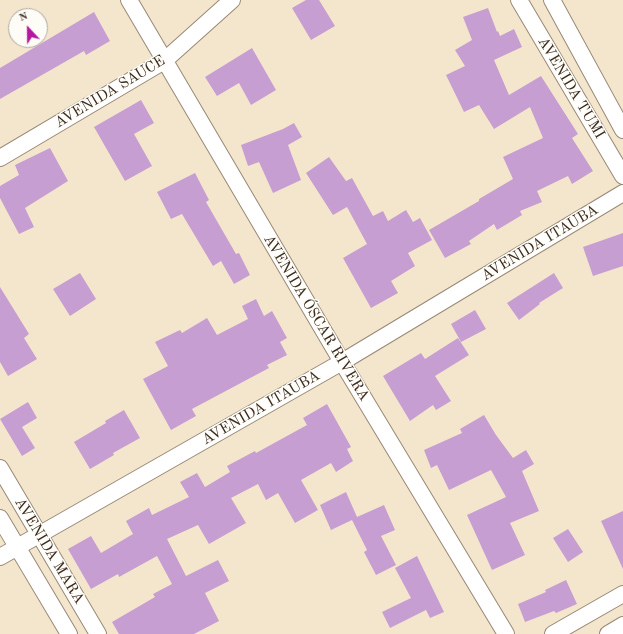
<!DOCTYPE html>
<html>
<head>
<meta charset="utf-8">
<style>
	body { margin:0 }
	#map { position:relative; width:623px; height:634px; overflow:hidden; background:#f4e6cd; font-family:"Old Standard TT",serif }
	canvas { display:block }
	.north { position:absolute; left:8px; top:8px; width:40px; height:40px; box-sizing:border-box; background:#fdfcf7; border:1px solid #afa8a0; border-radius:50%; rotate:338deg; font-size:11px; font-weight:700; line-height:16px; text-align:center; color:#3b2a1e }
	.north::after { content:''; display:block; margin:auto; width:14px; height:18px; background:#b5179e; clip-path:polygon(50% 0,100% 100%,50% 72%,0 100%) }
</style>
</head>
<body>
<div id="map">
<canvas width="623" height="634"></canvas>
<div class="north">N</div>
</div>
<script>
const g = document.querySelector('canvas').getContext('2d');
g.lineJoin = 'round';
function fill(path, color) { g.fillStyle = color; g.fill(path, 'evenodd'); }
const poly = rows => new Path2D(rows.map(r => 'M' + r).join(''));
function stroke(path, color, width, dash) { g.strokeStyle = color; g.lineWidth = width; g.lineCap = dash ? 'butt' : 'round'; g.setLineDash(dash || []); g.stroke(path); }
function drawText(font, color, halo, rows, align = 'center') {
  g.font = font + ' "Old Standard TT",serif'; g.lineWidth = 3; g.setLineDash([]); g.textBaseline = 'middle'; g.strokeStyle = halo; g.fillStyle = color; for (const [text, x, y, turn = 0] of rows) {
    g.save(); g.translate(x, y); g.rotate((+turn || 0) * Math.PI / 180); g.textAlign = isNaN(turn) ? turn : align; if (halo) g.strokeText(text, 0, 0); g.fillText(text, 0, 0); g.restore();
  }
}
fill(poly([
	[306,0,319,0,335,26,311,40,292,8],
	[488,8,497,32,498,31,500,36,514,29,522,47,494,60,509,95,541,76,578,134,572,138,593,171,572,184,568,176,537,191,542,202,520,211,522,215,497,230,494,224,469,241,471,244,445,258,429,230,479,201,479,199,513,179,503,157,543,138,530,107,494,129,479,105,464,112,446,75,465,66,455,50,472,40,463,17],
	[94,12,110,41,86,55,84,51,0,99,0,68],
	[252,48,276,90,251,105,239,83,217,96,205,77],
	[141,100,154,123,134,134,152,166,125,181,94,127],
	[294,123,302,137,288,145,301,180,273,193,259,162,248,166,241,145,283,129],
	[50,148,68,181,25,208,34,227,19,234,0,198,0,186,19,175,15,165],
	[329,157,346,181,352,178,373,216,383,211,388,221,406,210,413,222,420,218,432,240,408,253,415,266,391,281,398,293,371,308,343,258,367,244,347,207,333,215,306,173],
	[195,173,209,200,206,202,236,254,239,253,250,275,234,284,221,261,213,266,182,214,171,219,157,192],
	[623,233,623,266,593,276,583,247],
	[80,273,96,299,70,316,53,289],
	[554,273,563,288,539,303,540,304,519,320,507,303],
	[0,287,29,334,24,338,37,359,8,376,0,362],
	[256,299,264,316,272,311,287,338,280,342,287,355,267,365,269,368,192,409,196,416,171,430,143,379,168,366,155,342,180,330,182,333,207,318,217,335,248,319,242,306],
	[475,310,486,329,461,342,451,324],
	[458,338,469,355,435,376,451,401,436,410,433,405,410,421,383,376,421,353,425,359],
	[28,402,37,418,22,427,35,448,22,456,0,419],
	[327,404,351,447,347,449,353,461,336,472,331,463,301,480,318,510,295,523,278,493,266,500,258,484,231,498,246,523,209,544,198,525,167,539,186,576,218,560,229,581,205,593,219,621,194,634,119,634,112,622,155,597,153,594,172,584,157,556,119,577,118,574,91,589,68,549,91,536,101,553,133,534,126,521,149,508,152,515,189,497,180,482,197,473,205,487,230,472,227,466,255,451,256,453,307,425,303,418],
	[124,410,140,438,113,453,114,455,90,469,74,442,106,423,105,421],
	[484,415,496,435,513,458,526,450,534,464,522,471,539,511,510,523,525,555,492,570,467,515,506,497,491,470,449,490,437,465,431,468,424,450,462,433,460,429],
	[346,492,357,517,384,505,395,530,381,536,396,565,376,575,364,552,367,550,352,520,331,530,320,505],
	[623,511,623,569,601,521],
	[568,529,583,552,568,562,553,538],
	[417,556,444,612,430,618,426,610,390,628,382,612,411,598,395,568],
	[566,580,577,604,556,613,554,611,525,622,518,604,546,592,545,590]
]), '#c69ed1');
const minor = poly([
	[129,0,342,362,506,634],
	[519,0,623,176],
	[552,0,623,130],
	[0,158,164,61,232,0],
	[0,468,98,634],
	[0,518,69,634],
	[0,557,342,362,623,193],
	[553,634,623,594],
	[608,634,623,625]
]);
stroke(minor, '#988876', 18);
stroke(minor, '#fff', 16);
drawText('15px', '#3b2a1e', '#fdfcf7', [
	["AVENIDA TUMI",571,88,59],
	["AVENIDA SAUCE",110,92,-31],
	["AVENIDA ITAUBA",540,243,-31],
	["AVENIDA ÓSCAR RIVERA",316,318,59],
	["AVENIDA ITAUBA",261,408,-30],
	["AVENIDA MARA",49,551,59]
]);
</script>
</body>
</html>
